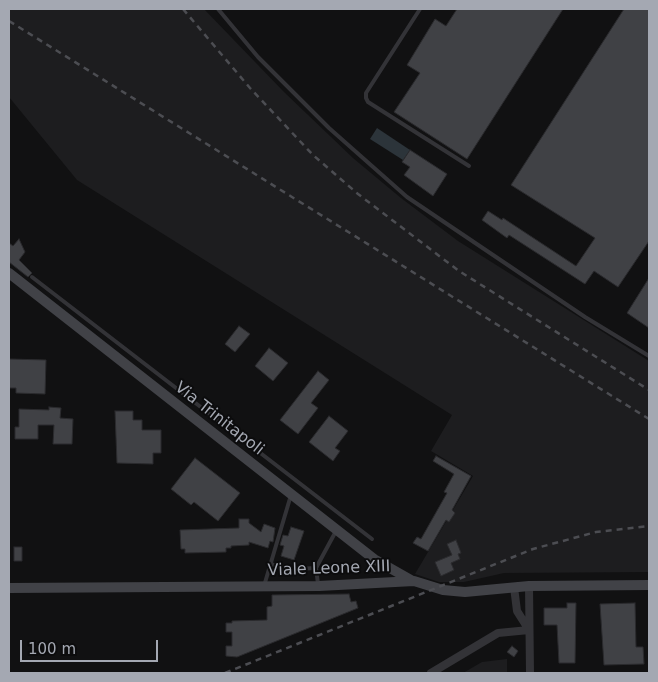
<!DOCTYPE html>
<html>
<head>
<meta charset="utf-8">
<style>
	body { margin:0 }
	#map { position:relative; width:658px; height:682px; overflow:hidden; background:#111112; font-family:"DejaVu Sans",sans-serif }
	canvas { display:block }
	.frame { position:absolute; inset:0; border:10px solid #a4a8b2; pointer-events:none }
	.scale { position:absolute; left:20px; top:640px; width:138px; height:22px; box-sizing:border-box; border:2px solid #a4a8b2; border-top:0; padding-left:6px; font-size:15px; line-height:18px; white-space:nowrap; color:#a4a8b2; -webkit-text-stroke:4px #0c0c0d; paint-order:stroke }
</style>
</head>
<body>
<div id="map">
<canvas width="658" height="682"></canvas>
<div class="frame"></div>
<div class="scale">100 m</div>
</div>
<script>
const g = document.querySelector('canvas').getContext('2d');
g.lineJoin = 'round';
function fill(path, color) { g.fillStyle = color; g.fill(path, 'evenodd'); }
const poly = rows => new Path2D(rows.map(r => 'M' + r).join(''));
function stroke(path, color, width, dash) { g.strokeStyle = color; g.lineWidth = width; g.lineCap = dash ? 'butt' : 'round'; g.setLineDash(dash || []); g.stroke(path); }
function drawText(font, color, halo, rows, align = 'center') {
  g.font = font + ' "DejaVu Sans",sans-serif'; g.lineWidth = 4; g.setLineDash([]); g.textBaseline = 'middle'; g.strokeStyle = halo; g.fillStyle = color; for (const [text, x, y, turn = 0] of rows) {
    g.save(); g.translate(x, y); g.rotate((+turn || 0) * Math.PI / 180); g.textAlign = isNaN(turn) ? turn : align; if (halo) g.strokeText(text, 0, 0); g.fillText(text, 0, 0); g.restore();
  }
}
fill(poly([
	[9,9,204,9,284,92,353,158,401,198,458,241,649,361,649,572,504,573,464,582,439,582,415,574,473,476,431,451,452,415,77,180,9,97],
	[507,659,507,673,463,673,482,662]
]), '#1d1d1f');
fill(poly([
	[377,128,410,150,403,160,370,139]
]), '#2c343a');
const building = poly([
	[457,9,563,9,467,159,394,112,420,73,407,65,435,19,446,26,457,9],
	[624,9,649,9,649,241,618,287,594,271,585,284,509,235,507,238,482,220,488,211,502,220,503,218,576,266,595,238,511,185,624,9],
	[410,150,447,174,433,196,404,175,410,167,402,162,410,150],
	[19,239,25,252,19,260,32,273,28,277,9,262,9,243,13,246,19,239],
	[649,278,649,328,627,313,649,278],
	[239,326,250,334,235,352,225,344,239,326],
	[269,348,288,363,273,381,255,366,269,348],
	[9,359,46,360,45,394,16,393,16,388,9,388,9,359],
	[318,371,329,380,311,403,318,408,298,434,280,420,318,371],
	[49,407,61,408,60,418,73,419,72,444,53,444,54,425,38,425,38,439,15,439,15,427,19,427,19,409,49,410,49,407],
	[115,411,133,411,133,420,142,420,142,430,161,430,161,453,153,453,153,464,117,463,115,411],
	[329,416,348,431,335,448,340,451,333,461,309,442,329,416],
	[436,456,471,476,452,510,455,513,449,522,446,520,428,551,413,543,417,537,421,539,447,493,444,492,454,474,433,461,436,456],
	[195,458,240,493,218,521,194,502,191,505,171,489,195,458],
	[239,519,249,519,249,523,261,532,264,524,275,528,273,542,270,541,268,548,249,542,249,545,231,546,231,548,226,548,226,552,185,553,185,549,181,549,180,530,239,528,239,519],
	[291,527,304,531,294,560,281,556,284,546,280,545,283,535,288,536,291,527],
	[456,540,461,553,458,554,460,559,451,563,454,570,441,576,435,562,452,555,447,544,456,540],
	[14,547,22,547,22,561,14,561,14,547],
	[349,594,351,602,356,601,358,608,237,657,226,656,226,646,232,646,232,632,226,632,226,623,232,623,232,621,267,620,267,607,272,606,272,595,349,594],
	[567,603,576,603,575,663,559,663,557,625,544,625,544,608,567,608,567,603],
	[635,603,636,647,643,647,644,664,604,665,600,604,635,603],
	[512,646,518,651,514,657,507,652,512,646]
]);
fill(building, '#404145');
stroke(building, '#2b2b2e', 1);
stroke(poly([
	[218,9,258,57,329,128,407,197,585,317,649,356],
	[420,9,366,93,366,98,368,102,469,166],
	[32,277,372,539],
	[269,564,295,569,316,568],
	[318,584,316,568,336,531],
	[264,586,291,495]
]), '#333337', 4);
stroke(poly([
	[529,586,530,673],
	[514,587,517,611,529,630],
	[431,673,498,633,529,630]
]), '#333337', 8);
stroke(poly([
	[9,273,374,559,411,580],
	[9,588,319,586,414,581,443,590,465,592,529,586,649,585]
]), '#414247', 10);
stroke(poly([
	[183,9,250,88,313,155,358,194,459,271,649,390],
	[9,21,649,419],
	[225,673,533,549,596,532,649,526]
]), '#4c4d52', 2.5, [6, 5]);
drawText('16px', '#a4a8b2', '#0c0c0d', [
	["Via Trinitapoli",219,419,38],
	["Viale Leone XIII",329,569,-2]
]);
</script>
</body>
</html>
